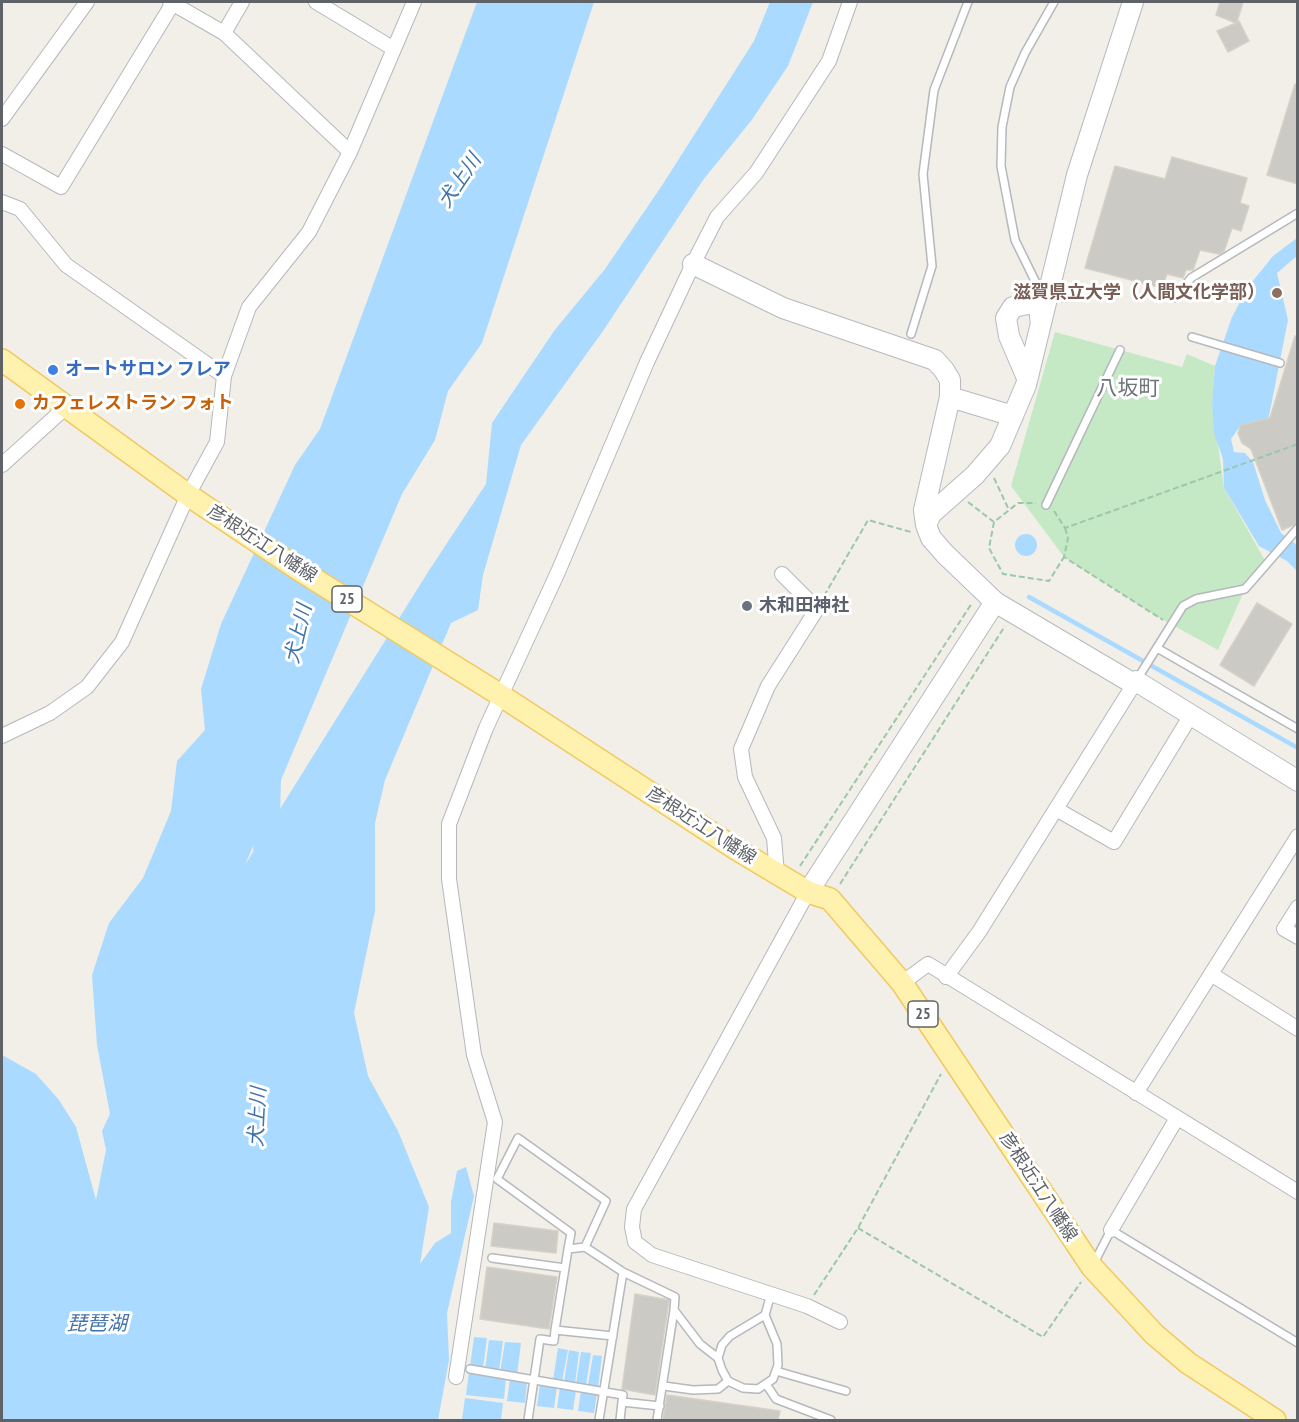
<!DOCTYPE html>
<html>
<head>
<meta charset="utf-8">
<style>
	body { margin:0 }
	#map { position:relative; width:1299px; height:1422px; overflow:hidden; background:#f1efe8; font-family:"PT Sans Narrow",sans-serif }
	canvas { display:block }
	.frame { position:absolute; inset:0; border:3px solid #5f6368; pointer-events:none }
</style>
</head>
<body>
<div id="map">
<canvas width="1299" height="1422"></canvas>
<div class="frame"></div>
</div>
<script>
const g = document.querySelector('canvas').getContext('2d');
g.lineJoin = 'round';
function fill(path, color) { g.fillStyle = color; g.fill(path, 'evenodd'); }
const poly = rows => new Path2D(rows.map(r => 'M' + r).join(''));
function stroke(path, color, width, dash) { g.strokeStyle = color; g.lineWidth = width; g.lineCap = dash ? 'butt' : 'round'; g.setLineDash(dash || []); g.stroke(path); }
function drawText(font, color, halo, rows, align = 'center') {
  g.font = font + ' "PT Sans Narrow","Noto Sans JP",sans-serif'; g.lineWidth = 6; g.setLineDash([]); g.textBaseline = 'middle'; g.strokeStyle = halo; g.fillStyle = color; for (const [text, x, y, turn = 0] of rows) {
    g.save(); g.translate(x, y); g.rotate((+turn || 0) * Math.PI / 180); g.textAlign = isNaN(turn) ? turn : align; if (halo) g.strokeText(text, 0, 0); g.fillText(text, 0, 0); g.restore();
  }
}
fill(poly([
	[1055,332,1182,367,1187,354,1215,366,1212,402,1224,488,1267,564,1245,589,1218,650,1158,617,1064,557,1011,486]
]), '#c5e8c5');
fill(poly([
	[477,2,594,2,482,343,448,391,435,440,402,494,245,865,428,572,486,484,492,423,554,331,605,269,661,187,754,41,770,2,813,2,788,66,751,121,703,180,603,331,521,445,483,575,478,610,451,623,385,780,375,823,375,911,354,1013,368,1076,398,1131,429,1207,420,1264,435,1243,451,1233,451,1202,457,1171,466,1167,474,1196,447,1313,449,1360,438,1420,2,1420,2,1055,36,1074,59,1100,76,1127,96,1200,106,1150,102,1131,110,1114,97,1045,92,975,109,923,143,878,171,811,177,761,205,730,201,689,221,624,295,465,320,429],
	[1297,238,1297,256,1277,273,1288,320,1268,421,1241,425,1231,439,1234,452,1245,453,1253,462,1265,500,1281,533,1297,545,1297,571,1287,561,1259,546,1224,488,1223,459,1214,433,1212,402,1215,366,1232,317,1248,287,1273,256],
	'1015 545a11 11 0 1 1 22 0a11 11 0 1 1-22 0Z',
	[474,1337,487,1338,483,1368,470,1367],
	[489,1340,503,1341,499,1370,485,1369],
	[505,1342,521,1343,517,1375,500,1372],
	[558,1348,568,1350,562,1381,553,1380],
	[569,1350,579,1352,575,1384,564,1382],
	[581,1352,591,1353,586,1385,576,1384],
	[593,1355,602,1356,598,1387,588,1385],
	[469,1372,506,1377,504,1399,466,1395],
	[510,1379,527,1382,525,1403,507,1401],
	[540,1384,557,1387,554,1408,537,1406],
	[560,1387,576,1390,573,1410,557,1408],
	[581,1391,597,1393,594,1413,578,1411],
	[465,1398,503,1403,501,1420,462,1420]
]), '#aadaff');
stroke(poly([
	[1029,597,1298,748]
]), '#aadaff', 4.5);
stroke(poly([
	[266,863,268,777]
]), '#aadaff', 26);
const building = poly([
	[1220,2,1243,2,1237,22,1239,21,1249,41,1228,52,1217,31,1236,23,1216,15,1220,2],
	[1295,84,1298,85,1298,184,1267,175,1295,84],
	[1172,157,1247,178,1240,203,1249,206,1241,231,1232,228,1224,251,1219,254,1200,250,1193,270,1186,270,1183,278,1167,274,1162,288,1085,268,1115,166,1165,179,1172,157],
	[1295,336,1298,337,1298,523,1282,530,1251,449,1242,443,1238,433,1241,425,1270,418,1295,336],
	[1257,603,1292,624,1254,686,1220,665,1257,603],
	[494,1223,558,1231,556,1253,491,1246,494,1223],
	[487,1267,557,1277,549,1329,480,1319,487,1267],
	[635,1294,669,1300,655,1395,622,1389,635,1294],
	[667,1395,780,1411,778,1420,663,1420,667,1395]
]);
fill(building, '#cccac5');
stroke(building, '#d6d1c6', 1.5);
const lane = poly([
	[1054,2,1025,53,1010,87,1002,127,1001,166,1015,240,1037,285,1048,295,1064,298],
	[1175,298,1191,278,1298,213],
	[911,334,932,266,923,174,934,90,968,2],
	[1192,337,1280,363],
	[1046,505,1120,350],
	[1157,648,1298,729],
	[1138,678,1183,606,1196,599,1245,589,1298,528],
	[568,1249,571,1233,497,1179,518,1138,606,1201,585,1247],
	[492,1258,565,1268,568,1249,585,1247,623,1272,675,1297,674,1310,700,1344,718,1358],
	[1094,1263,1111,1230,1298,1343],
	[565,1268,555,1330,613,1336],
	[765,1315,730,1336,722,1345,718,1358,722,1370,728,1381,743,1388,758,1389,773,1379,778,1365,777,1344,765,1315,771,1294],
	[470,1369,623,1395,622,1402],
	[776,1371,846,1391],
	[766,1384,776,1399,831,1420],
	[664,1386,693,1390,718,1389,728,1381],
	[528,1420,540,1339,554,1341,555,1330],
	[599,1420,623,1272],
	[620,1420,622,1402,660,1406],
	[657,1420,674,1310]
]);
const street = poly([
	[170,2,224,33,350,152],
	[316,2,394,49],
	[224,33,242,2],
	[2,119,87,2],
	[2,154,61,187,173,3],
	[2,202,20,209,66,265,224,376],
	[2,465,65,408],
	[2,736,50,713,87,687,122,642,188,495,217,442,224,376,249,307,309,232,350,152,414,2],
	[1056,809,1114,842,1191,715],
	[777,874,774,838,745,777,741,749,768,686,817,609,782,574],
	[808,892,634,1209,632,1227,635,1242,652,1255,807,1306,840,1322],
	[1298,907,1284,929,1298,937],
	[1211,974,1298,1029],
	[946,977,979,932,1134,684],
	[902,983,928,964,1298,1192],
	[1136,1093,1298,836],
	[1111,1230,1177,1118],
	[456,1377,495,1122,474,1055,449,879,449,824,486,728,558,572,647,362,693,264,717,217,756,173,829,61,850,2]
]);
const secondary = poly([
	[1133,2,1077,175,1026,385,1000,446,975,475,931,514,926,525,931,538,945,554,995,602,1134,684,1136,681,1298,781],
	[693,264,783,308,935,360,944,370,950,380,950,397,924,510,926,525],
	[1027,378,1009,336,1006,318,1013,307,1033,303,1039,308,1041,324],
	[950,397,1013,416],
	[808,892,995,602]
]);
const primary = poly([
	[2,360,188,495,298,569,494,691,736,849,808,892,830,899,902,983,1092,1267,1154,1334,1188,1363,1275,1420]
]);
stroke(lane, '#b5b8bc', 10);
stroke(street, '#b5b8bc', 16);
stroke(secondary, '#b6babf', 22);
stroke(primary, '#f2c960', 24);
stroke(poly([
	[994,478,1008,508],
	[968,502,994,522,1018,503,1036,503],
	[1054,511,1065,528,1298,444],
	[994,522,989,548,1003,574,1049,581,1064,557],
	[1065,528,1068,538,1064,557,1163,620],
	[824,596,868,520,911,532],
	[800,866,972,603],
	[840,884,1005,626],
	[858,1228,1043,1337,1081,1282],
	[814,1295,858,1228,941,1074]
]), '#9cc7a9', 2, [6, 3]);
stroke(lane, '#fff', 7);
stroke(street, '#fff', 14);
stroke(secondary, '#fff', 20);
stroke(primary, '#fff2af', 21);
for (const [x, y, r, color] of [
	[1277,293,6,"#8d6e63"],
	[53,370,6,"#3f7fe0"],
	[20,404,6,"#e8710a"],
	[747,606,6,"#6b7280"]
]) { const dot = new Path2D(); dot.arc(x, y, r, 0, 2 * Math.PI); g.fillStyle = color; g.fill(dot); stroke(dot, '#fff', 2); }
for (const [x, y, w] of [
	[347,599,30],
	[923,1014,30]
]) { const box = new Path2D(); box.roundRect(x - w / 2, y - 13, w, 26, 4.5); g.fillStyle = '#fff'; g.fill(box); stroke(box, '#5f6368', 1.5); }
drawText('bold 16px', '#5f6368', null, [
	["25",347,599],
	["25",923,1014]
]);
drawText('bold 18px', '#785e54', '#fff', [
	["滋賀県立大学（人間文化学部）",1265,293]
], 'right');
drawText('bold 18px', '#366cbe', '#fff', [
	["オートサロン フレア",65,370]
], 'left');
drawText('bold 18px', '#c56008', '#fff', [
	["カフェレストラン フォト",32,404]
], 'left');
drawText('18px', '#5f6368', '#fff', [
	["彦根近江八幡線",262,544,33],
	["彦根近江八幡線",701,826,33],
	["彦根近江八幡線",1038,1187,57]
]);
drawText('bold 18px', '#5b616d', '#fff', [
	["木和田神社",759,606]
], 'left');
drawText('italic 20px', '#4174aa', '#fff', [
	["犬上川",460,181,-56],
	["犬上川",299,634,-77],
	["犬上川",258,1117,-87],
	["琵琶湖",97,1324]
]);
drawText('21px', '#70757a', '#fff', [
	["八坂町",1128,389]
]);
</script>
</body>
</html>
